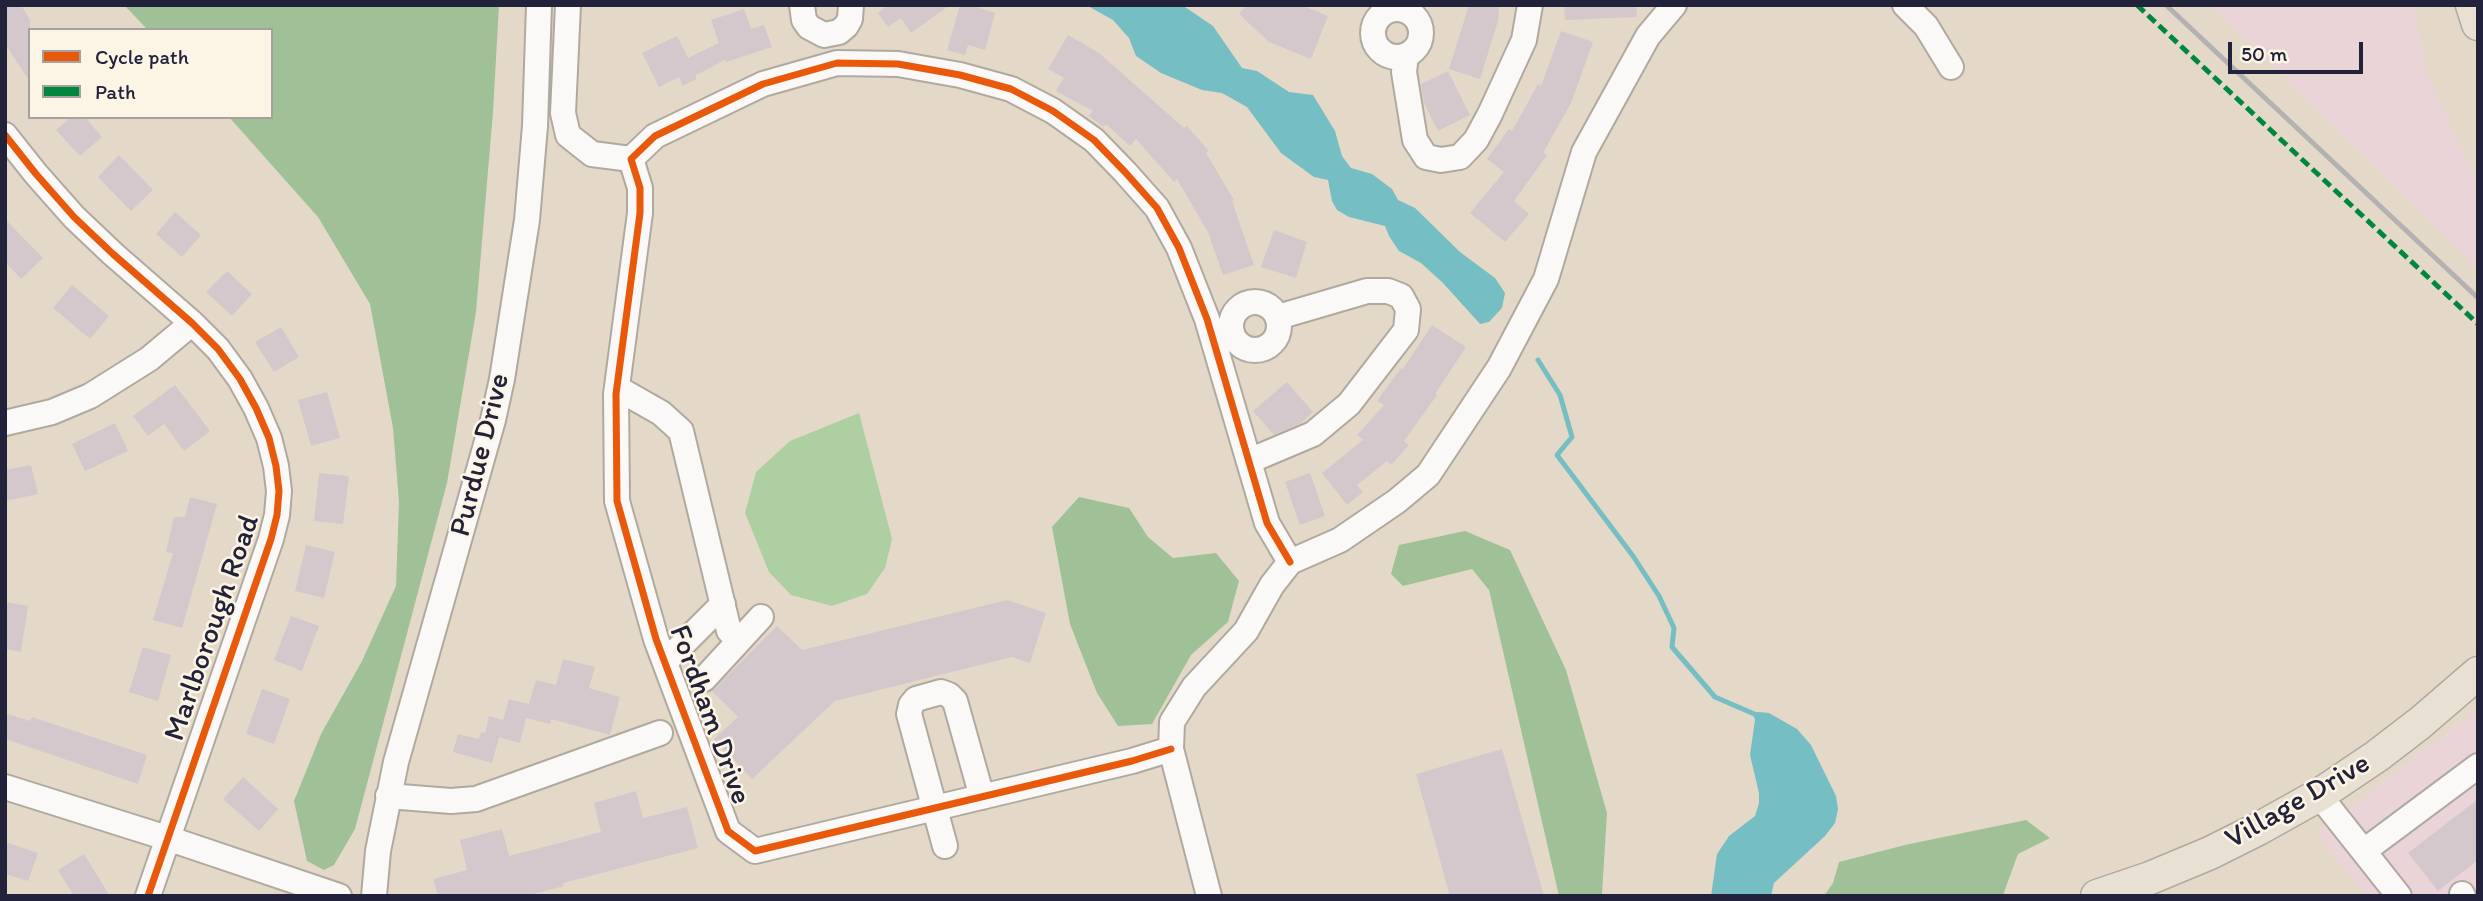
<!DOCTYPE html>
<html>
<head>
<meta charset="utf-8">
<style>
	body { margin:0 }
	#map { position:relative; width:2483px; height:901px; overflow:hidden; background:#e4d9c8; font-family:Itim,sans-serif }
	canvas { display:block }
	.frame { position:absolute; inset:0; border:7px solid #22223b; pointer-events:none }
	.legend { position:absolute; left:28px; top:28px; width:245px; height:91px; box-sizing:border-box; background:#fcf5e5; border:2px solid #a5a1a1; margin:0; padding:9px 12px; list-style:none; font-size:21px; color:#22223b }
	.legend li { display:flex; align-items:center; gap:14px; height:35px }
	.legend b { width:35px; border:2px solid #a5a1a1 }
	.scale { position:absolute; left:2228px; top:42px; width:135px; height:32px; box-sizing:border-box; border:4px solid #22223b; border-top:0; padding-left:9px; font-size:21px; line-height:24px; white-space:nowrap; color:#22223b; -webkit-text-stroke:5px #fcf5e5; paint-order:stroke }
</style>
</head>
<body>
<div id="map">
<canvas width="2483" height="901"></canvas>
<div class="frame"></div>
<ul class="legend">
<li><b style="height:9px;background:#e8590c"></b>Cycle path</li>
<li><b style="height:9px;background:#00873e"></b>Path</li>
</ul>
<div class="scale">50 m</div>
</div>
<script>
const g = document.querySelector('canvas').getContext('2d');
g.lineJoin = 'round';
function fill(path, color) { g.fillStyle = color; g.fill(path, 'evenodd'); }
const poly = rows => new Path2D(rows.map(r => 'M' + r).join(''));
function stroke(path, color, width, dash) { g.strokeStyle = color; g.lineWidth = width; g.lineCap = dash ? 'butt' : 'round'; g.setLineDash(dash || []); g.stroke(path); }
function drawText(font, color, halo, rows, align = 'center') {
  g.font = font + ' Itim,sans-serif'; g.lineWidth = 5; g.setLineDash([]); g.textBaseline = 'middle'; g.strokeStyle = halo; g.fillStyle = color; for (const [text, x, y, turn = 0] of rows) {
    g.save(); g.translate(x, y); g.rotate((+turn || 0) * Math.PI / 180); g.textAlign = isNaN(turn) ? turn : align; if (halo) g.strokeText(text, 0, 0); g.fillText(text, 0, 0); g.restore();
  }
}
fill(poly([
	[2210,5,2414,5,2425,69,2478,185,2478,269],
	[2478,708,2478,896,2366,896,2316,834]
]), '#ebd4d8');
fill(poly([
	[859,413,892,539,885,568,867,594,832,606,791,595,769,572,745,513,756,472,790,441]
]), '#aecfa1');
fill(poly([
	[124,5,499,5,493,112,476,312,447,483,355,829,334,865,324,870,307,861,294,801,321,734,362,661,396,586,399,502,393,428,370,304,318,217,229,117,271,117,271,30,148,30],
	[1079,497,1129,508,1148,537,1173,558,1216,553,1239,581,1228,622,1191,655,1152,724,1118,726,1097,693,1070,624,1052,527],
	[1465,531,1510,550,1566,670,1607,813,1602,894,1605,896,1559,896,1489,590,1472,569,1403,586,1391,574,1399,545],
	[2026,820,2050,838,2018,854,2003,895,1824,896,1833,883,1839,862,1905,845]
]), '#a0c097');
fill(poly([
	[1086,5,1182,5,1213,26,1242,68,1257,71,1289,92,1313,95,1335,131,1342,156,1351,168,1372,174,1392,189,1398,200,1415,208,1460,252,1495,278,1505,293,1502,308,1489,322,1480,324,1443,283,1421,263,1399,251,1389,236,1385,226,1349,217,1337,210,1332,201,1328,180,1314,177,1281,153,1247,107,1222,93,1202,90,1161,73,1136,56,1129,38,1113,20],
	[1758,712,1769,713,1797,729,1811,745,1836,796,1838,809,1835,823,1825,836,1774,883,1771,896,1711,896,1717,854,1729,836,1755,816,1759,803,1759,793,1750,755,1755,720,1753,714]
]), '#75bec3');
stroke(poly([
	[1538,360,1560,395,1572,437,1557,455,1633,556,1659,596,1674,628,1672,647,1715,697,1759,716]
]), '#75bec3', 5);
fill(poly([
	[5,5,21,5,30,20,30,82,5,44],
	[888,5,950,5,911,33,901,18,888,27,878,13],
	[960,5,970,5,995,13,985,50,968,45,965,55,947,50],
	[1247,5,1301,5,1328,16,1311,59,1269,42,1239,14],
	[1469,5,1499,5,1498,21,1480,79,1449,69],
	[1564,5,1636,5,1637,17,1565,20],
	[744,9,751,29,764,25,772,47,726,62,725,60,696,75,696,79,683,86,679,77,659,87,642,53,677,36,688,58,719,43,711,20],
	[1561,31,1593,42,1571,103,1543,153,1547,155,1514,201,1529,214,1505,242,1470,213,1504,172,1487,159,1509,129,1512,131,1538,84,1541,86],
	[1068,35,1099,53,1184,128,1187,126,1209,151,1206,153,1234,200,1232,201,1254,265,1223,275,1208,232,1177,179,1174,182,1136,139,1130,146,1106,124,1103,127,1089,116,1093,111,1056,91,1064,78,1048,69],
	[1448,71,1470,115,1438,131,1424,103,1421,84],
	[71,117,85,117,102,137,80,156,56,130],
	[119,155,153,190,131,211,98,177],
	[175,212,201,235,182,257,156,234],
	[5,219,43,258,21,279,5,262],
	[1274,230,1307,242,1296,278,1261,267],
	[227,271,252,294,232,316,206,292],
	[72,285,109,316,90,339,53,308],
	[1432,325,1466,347,1435,394,1437,395,1404,441,1409,445,1391,465,1387,461,1357,485,1363,492,1347,505,1322,473,1363,440,1357,435,1384,405,1377,401,1401,368,1403,369],
	[281,327,299,357,274,372,255,342],
	[1287,382,1313,412,1301,423,1274,435,1253,411],
	[175,385,210,431,184,451,164,424,148,436,133,416],
	[327,392,340,438,311,446,298,400],
	[115,423,128,451,85,471,72,444],
	[31,465,38,494,5,501,5,470],
	[319,473,349,476,343,524,314,521],
	[1310,473,1325,516,1300,525,1285,482],
	[190,497,217,504,182,628,153,620,173,553,166,552,174,517,185,517],
	[306,545,335,552,324,598,295,591],
	[1007,600,1046,613,1030,663,1012,657,835,701,752,779,714,739,738,717,712,691,777,626,802,650],
	[5,602,28,606,21,652,5,649],
	[291,616,319,626,302,671,274,660],
	[143,647,171,655,158,701,129,692],
	[563,659,595,667,589,688,620,697,610,735,551,719,550,724,526,718,520,743,499,737,492,763,453,752,458,734,479,739,481,732,485,733,489,716,503,720,509,699,529,704,536,680,556,685],
	[262,689,290,699,274,744,246,734],
	[5,713,30,721,32,717,147,755,138,784,5,739],
	[1502,749,1544,896,1450,896,1416,774],
	[243,777,278,809,259,831,223,799],
	[636,791,643,818,687,807,698,848,563,883,564,886,526,896,438,896,433,879,467,870,460,840,502,829,509,856,567,841,601,832,594,803],
	[2478,799,2478,860,2438,891,2408,853],
	[5,842,38,853,28,881,5,874],
	[84,854,110,896,74,896,58,870]
]), '#d4c8cc');
const minor = poly([
	[568,5,563,113,568,135,592,154,631,159],
	[802,5,804,20,809,27,824,35,839,32,846,26,850,19,851,5],
	[1905,5,1926,26,1951,67],
	'1373 33a24 24 0 1 1 48 0a24 24 0 1 1-48 0Z',
	[1406,55,1404,72,1415,140,1426,157,1441,160,1460,157,1476,140,1490,114,1524,40,1530,5],
	[5,135,36,174,74,217,113,254,192,323,218,349,240,379,256,408,269,438,276,466,279,491,277,515,271,539,148,896],
	[631,159,640,188,640,213,616,394,617,501,656,639,728,831,755,851,1132,761,1171,749],
	[631,159,655,136,763,84,837,63,898,64,960,75,1011,89,1053,111,1094,140,1125,172,1157,208,1179,248,1207,319,1267,523,1290,562],
	'1231 326a24 24 0 1 1 48 0a24 24 0 1 1-48 0Z',
	[617,388,661,413,681,431,729,631,740,640],
	[5,423,52,412,90,396,149,359,192,323],
	[1249,461,1313,434,1349,404,1406,330,1408,309,1401,296,1388,291,1367,291,1278,317],
	[665,662,723,604],
	[704,679,761,617],
	[5,787,167,838,339,896],
	[2319,795,2399,896],
	[388,796,451,801,476,799,660,733],
	[945,846,909,714,911,705,916,699,941,692,949,695,955,701,982,797],
	[2364,851,2478,766],
	[2462,894,2463,896],
	[374,896,378,851,396,762,493,420,502,379,527,220,535,126,539,5],
	[1209,896,1171,749,1172,722,1194,687,1246,631,1272,585,1290,562,1340,540,1397,501,1428,475,1499,368,1546,279,1584,152,1648,36,1674,5]
]);
const major = poly([
	[2472,5,2478,24],
	[2097,896,2150,878,2210,853,2258,829,2319,795,2377,756,2420,723,2478,673]
]);
stroke(minor, '#b0a9a0', 28);
stroke(major, '#b0a9a0', 35);
stroke(minor, '#fbf9f7', 24);
stroke(major, '#e8e1d3', 32);
stroke(poly([
	[2166,5,2478,298]
]), '#b3b1b2', 5);
stroke(poly([
	[2137,5,2478,324]
]), '#00873e', 5, [10, 5]);
stroke(poly([
	[5,135,36,174,74,217,113,254,192,323,218,349,240,379,256,408,269,438,276,466,279,491,277,515,271,539,148,896],
	[1171,749,1132,761,755,851,728,831,656,639,617,501,616,394,640,213,640,188,631,159,655,136,763,84,837,63,898,64,960,75,1011,89,1053,111,1094,140,1125,172,1157,208,1179,248,1207,319,1267,523,1290,562]
]), '#e8590c', 7);
drawText('30px', '#22223b', '#fcf5e5', [
	["Purdue Drive",481,455,-76],
	["Marlborough Road",213,628,-71],
	["Fordham Drive",709,715,70],
	["Village Drive",2298,802,-30]
]);
</script>
</body>
</html>
